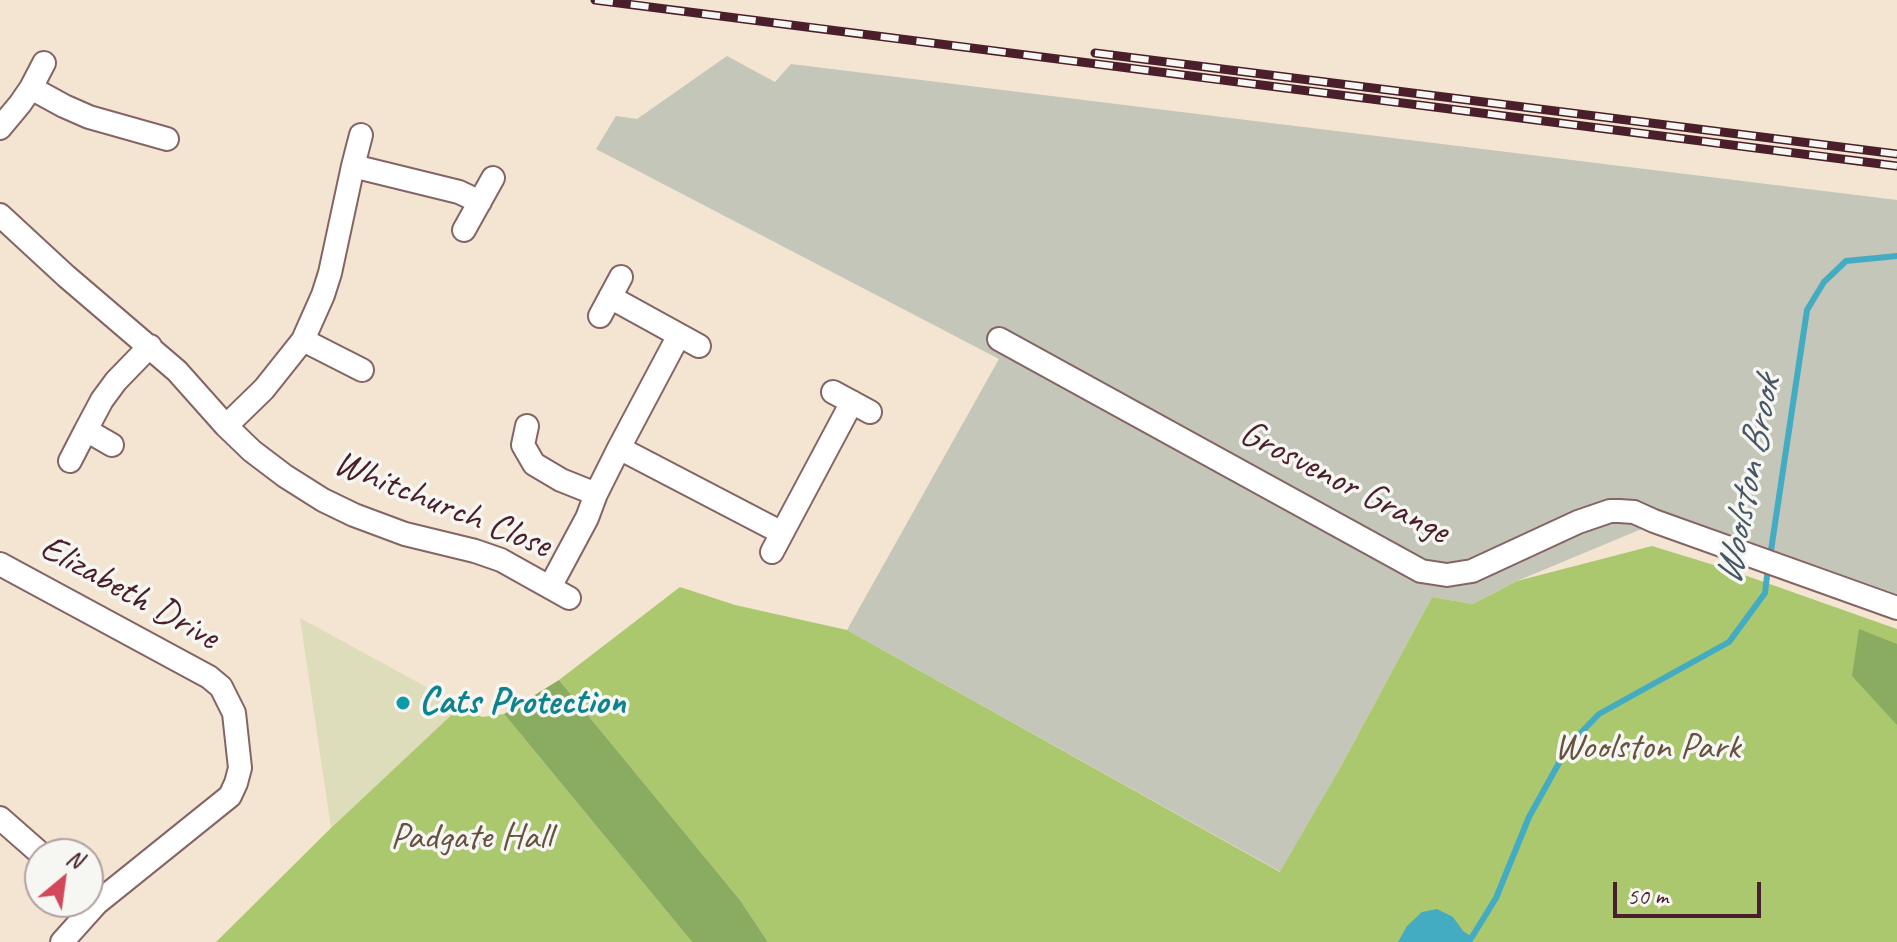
<!DOCTYPE html>
<html>
<head>
<meta charset="utf-8">
<style>
	body { margin:0 }
	#map { position:relative; width:1897px; height:942px; overflow:hidden; background:#f3e5d1; font-family:Caveat,sans-serif }
	canvas { display:block }
	.north { position:absolute; left:24px; top:838px; width:80px; height:80px; box-sizing:border-box; background:#f6f6f2; border:2px solid #b1a0a2; border-radius:50%; rotate:29deg; font-size:22px; font-weight:700; line-height:32px; text-align:center; color:#4a1f2b }
	.north::after { content:''; display:block; margin:auto; width:28px; height:36px; background:#d1495b; clip-path:polygon(50% 0,100% 100%,50% 72%,0 100%) }
	.scale { position:absolute; left:1613px; top:882px; width:148px; height:36px; box-sizing:border-box; border:4px solid #4a1f2b; border-top:0; padding-left:10px; font-size:24px; line-height:28px; white-space:nowrap; color:#4a1f2b; -webkit-text-stroke:6px #f6f6f2; paint-order:stroke }
</style>
</head>
<body>
<div id="map">
<canvas width="1897" height="942"></canvas>
<div class="north">N</div>
<div class="scale">50 m</div>
</div>
<script>
const g = document.querySelector('canvas').getContext('2d');
g.lineJoin = 'round';
function fill(path, color) { g.fillStyle = color; g.fill(path, 'evenodd'); }
const poly = rows => new Path2D(rows.map(r => 'M' + r).join(''));
function stroke(path, color, width, dash) { g.strokeStyle = color; g.lineWidth = width; g.lineCap = dash ? 'butt' : 'round'; g.setLineDash(dash || []); g.stroke(path); }
function drawText(font, color, halo, rows, align = 'center') {
  g.font = font + ' Caveat,sans-serif'; g.lineWidth = 7; g.setLineDash([]); g.textBaseline = 'middle'; g.strokeStyle = halo; g.fillStyle = color; for (const [text, x, y, turn = 0] of rows) {
    g.save(); g.translate(x, y); g.rotate((+turn || 0) * Math.PI / 180); g.textAlign = isNaN(turn) ? turn : align; if (halo) g.strokeText(text, 0, 0); g.fillText(text, 0, 0); g.restore();
  }
}
fill(poly([
	[300,618,461,706,331,828]
]), '#deddbb');
fill(poly([
	[727,56,775,82,791,64,1897,200,1897,594,1675,515,1517,581,1473,604,1432,597,1340,768,1281,872,847,630,999,359,596,149,616,116,637,119]
]), '#c3c6b9');
fill(poly([
	[1652,546,1730,570,1897,629,1897,942,768,942,740,900,559,680,680,587,735,605,847,630,1280,872,1340,768,1432,597,1473,604,1517,581],
	[461,706,482,717,504,714,692,942,216,942,331,828]
]), '#acc86e');
fill(poly([
	[1859,629,1897,644,1897,725,1852,676],
	[559,680,740,900,768,942,692,942,504,714]
]), '#89ac61');
fill(poly([
	[1437,909,1453,917,1463,931,1472,937,1473,942,1398,942,1407,926,1422,912]
]), '#43acc2');
stroke(poly([
	[1770,557,1807,310,1824,282,1846,261,1897,256],
	[1465,942,1472,937,1496,898,1529,817,1569,745,1599,714,1729,642,1765,593,1768,568]
]), '#43acc2', 6);
const minor = poly([
	[31,88,44,63],
	[0,128,20,104,31,88,64,106,89,117,167,139],
	[353,166,361,135],
	[0,215,66,276,177,371,226,426,252,451,285,476,323,500,354,515,405,534,475,551,501,560,569,598],
	[464,230,493,178],
	[600,316,621,277],
	[679,335,699,346],
	[999,339,1421,571,1447,575,1472,571,1578,522,1610,511,1619,511,1634,512,1654,521,1897,608],
	[303,340,362,370],
	[833,392,870,412],
	[226,426,264,389,303,340,323,295,330,273,353,166,459,192,480,202],
	[527,426,523,445,534,464,561,480,596,494],
	[86,430,102,400,116,381,150,346],
	[619,448,782,533],
	[70,461,86,430,112,445],
	[772,552,852,402],
	[0,564,209,677,221,687,234,713,240,768,236,783,230,796,97,903,62,942],
	[550,587,587,518,596,494,619,448,679,335,610,297],
	[0,818,41,854]
]);
stroke(minor, '#856465', 26);
stroke(minor, '#fff', 22);
const rail = poly([
	[595,0,1897,166],
	[1095,53,1897,154]
]);
stroke(rail, '#4a1f2b', 9);
stroke(rail, '#f6f6f2', 6, [18]);
for (const [x, y, r, color] of [
	[403,703,8,"#0f9aa8"]
]) { const dot = new Path2D(); dot.arc(x, y, r, 0, 2 * Math.PI); g.fillStyle = color; g.fill(dot); stroke(dot, '#f6f6f2', 3); }
drawText('38px', '#4a1f2b', '#f6f6f2', [
	["Grosvenor Grange",1344,483,27],
	["Whitchurch Close",442,505,22],
	["Elizabeth Drive",129,593,29]
]);
drawText('bold 38px', '#0d838f', '#f6f6f2', [
	["Cats Protection",419,703]
], 'left');
drawText('38px', '#67523f', '#f6f6f2', [
	["Woolston Park",1647,748],
	["Padgate Hall",471,838]
]);
drawText('italic 40px', '#475767', '#f6f6f2', [
	["Woolston Brook",1749,481,-79]
]);
</script>
</body>
</html>
